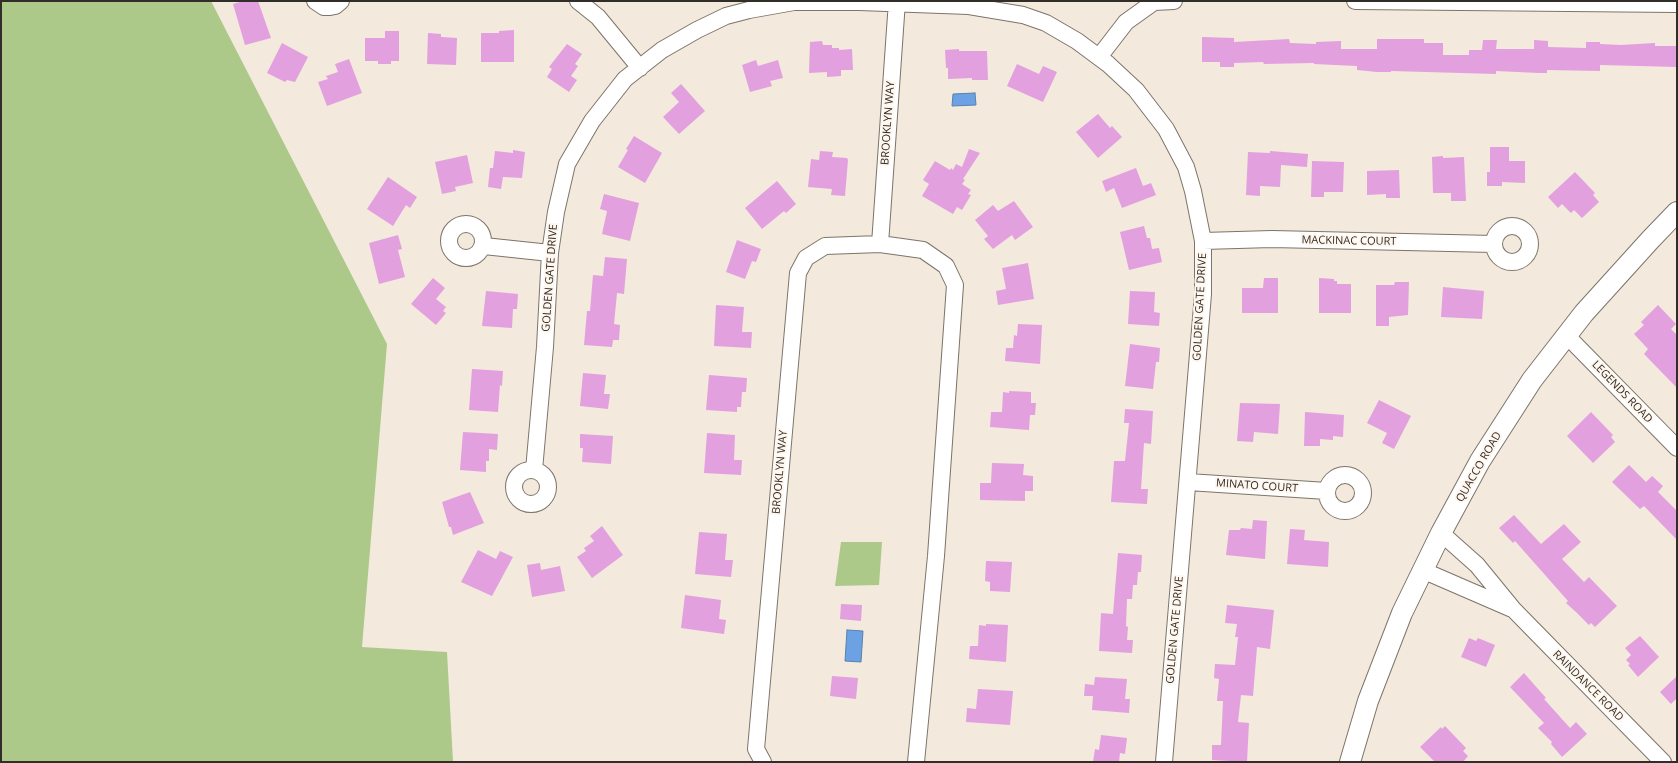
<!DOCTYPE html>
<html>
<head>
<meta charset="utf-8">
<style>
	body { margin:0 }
	#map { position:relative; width:1678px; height:763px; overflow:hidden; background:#f3e9dd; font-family:"Open Sans",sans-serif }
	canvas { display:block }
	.frame { position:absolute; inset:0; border:2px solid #312d28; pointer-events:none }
</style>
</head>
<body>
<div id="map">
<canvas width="1678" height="763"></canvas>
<div class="frame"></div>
</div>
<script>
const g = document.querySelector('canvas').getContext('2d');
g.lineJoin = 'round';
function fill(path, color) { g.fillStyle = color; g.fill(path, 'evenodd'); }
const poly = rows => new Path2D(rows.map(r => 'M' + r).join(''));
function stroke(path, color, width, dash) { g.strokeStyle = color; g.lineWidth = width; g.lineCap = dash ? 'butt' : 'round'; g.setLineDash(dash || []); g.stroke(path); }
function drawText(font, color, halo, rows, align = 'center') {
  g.font = font + ' "Open Sans",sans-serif'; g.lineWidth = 4; g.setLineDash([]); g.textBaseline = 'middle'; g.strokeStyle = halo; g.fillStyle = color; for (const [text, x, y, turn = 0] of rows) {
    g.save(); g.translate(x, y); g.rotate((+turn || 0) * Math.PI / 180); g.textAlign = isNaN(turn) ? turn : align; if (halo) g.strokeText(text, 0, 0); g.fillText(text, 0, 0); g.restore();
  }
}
fill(poly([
	[1,1,211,1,387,344,362,647,447,652,453,762,1,762],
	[841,542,882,542,879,585,835,586]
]), '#acc98a');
const water = poly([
	[975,93,976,105,952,106,953,94,975,93],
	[847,630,863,631,861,662,845,661,847,630]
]);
fill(water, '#6ca2e4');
stroke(water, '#5a7fac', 1);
fill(poly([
	[243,1,258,1,271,38,245,45,233,4],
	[514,30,514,62,481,62,481,33,499,33,499,31],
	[385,31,399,31,399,61,391,61,391,64,378,64,378,61,365,61,365,38,385,38],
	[428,33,441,34,441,37,457,38,456,65,427,64],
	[1202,37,1234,38,1234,42,1289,39,1290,43,1316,44,1316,42,1341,41,1341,49,1377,49,1377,39,1424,39,1424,43,1443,43,1443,55,1469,55,1469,50,1482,50,1483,40,1497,40,1496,49,1534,49,1534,40,1548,41,1548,47,1586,48,1586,42,1600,42,1600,44,1621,45,1655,43,1655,46,1677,46,1677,67,1600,65,1600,71,1547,70,1547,73,1539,73,1496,71,1496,74,1391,71,1391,72,1377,72,1357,70,1357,66,1314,64,1314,63,1264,64,1263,62,1234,63,1234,67,1220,67,1220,62,1202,62],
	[822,41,823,45,832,45,832,48,839,48,839,50,852,49,853,70,841,70,841,76,827,77,827,72,809,73,810,42],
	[282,43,308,57,295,82,287,80,285,82,267,73],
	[567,44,582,54,575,64,578,66,571,76,577,80,569,92,547,77,552,69,549,67],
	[959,49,959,51,987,51,988,80,972,80,972,78,948,79,948,68,946,68,945,50],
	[349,59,362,93,327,106,318,82,328,79,326,76,338,72,335,64],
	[756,60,758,66,778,60,783,78,770,81,772,86,750,92,742,65],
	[1017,64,1039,74,1043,66,1057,72,1043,102,1007,86],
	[681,84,705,111,679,134,663,117,679,102,671,93],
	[1098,114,1110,128,1112,126,1122,137,1098,158,1076,132],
	[634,136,662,153,645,183,618,167,628,150,626,149],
	[1490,147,1509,147,1509,161,1525,161,1525,183,1502,182,1502,186,1487,186,1487,172,1490,172],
	[969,149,980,153,963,179,965,180,962,184,971,190,968,194,971,195,962,210,957,207,953,214,922,196,929,184,923,180,935,161,950,170,951,168,953,170,956,164,962,167],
	[513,150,525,152,522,178,503,177,501,189,488,187,490,168,493,168,495,151,513,153],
	[820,151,833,152,832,157,847,158,848,160,845,196,831,195,832,189,808,187,811,159,819,160],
	[1270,151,1308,154,1307,167,1281,165,1280,187,1260,186,1260,196,1246,195,1248,152,1270,153],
	[467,155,473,183,455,187,456,191,442,194,435,162],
	[1443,156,1443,158,1464,157,1466,201,1451,201,1451,193,1433,193,1432,157],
	[1312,161,1344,162,1343,192,1324,192,1324,197,1311,197],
	[1136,168,1143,186,1151,183,1156,195,1122,208,1114,188,1106,192,1102,181],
	[1399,170,1400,198,1386,198,1386,194,1367,195,1367,171],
	[1575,172,1595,193,1593,195,1599,202,1582,218,1574,210,1571,213,1562,204,1558,208,1548,197],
	[388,177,417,197,410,208,406,205,393,226,367,209],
	[777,181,796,204,786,213,784,211,762,229,745,208],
	[604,194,639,203,630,241,602,234,607,211,600,209],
	[1014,201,1033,227,1015,240,1012,235,993,249,984,239,988,236,975,220,993,205,998,211],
	[1144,226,1147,238,1150,238,1152,249,1159,248,1162,262,1129,270,1120,232],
	[398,235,402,249,398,250,405,277,379,284,369,243],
	[737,240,761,249,756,262,752,261,745,279,726,272],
	[605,257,627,259,624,294,617,293,614,324,620,325,619,340,613,340,612,347,584,345,587,311,590,311,593,275,603,276],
	[1028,263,1034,299,998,305,996,291,1006,289,1002,268],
	[433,278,445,288,436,299,446,307,443,311,446,313,436,325,411,304],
	[1264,278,1278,278,1278,313,1242,313,1242,288,1263,288],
	[1319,278,1334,279,1334,281,1337,281,1337,284,1351,284,1351,313,1319,313],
	[1395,282,1409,282,1408,315,1389,317,1389,326,1376,326,1376,285,1394,285],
	[1443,287,1484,291,1482,319,1441,317],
	[486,291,518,294,517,309,513,309,512,328,482,326],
	[1130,291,1155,292,1154,312,1160,313,1159,326,1128,324],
	[716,305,744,307,742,332,752,332,751,348,714,346],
	[1658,305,1676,324,1671,329,1677,335,1677,388,1644,354,1648,349,1634,334,1644,325,1641,322],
	[1018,324,1042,325,1040,364,1005,361,1006,348,1013,348,1014,335,1017,336],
	[1130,344,1160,348,1159,362,1156,362,1153,389,1125,386],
	[472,369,503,371,502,386,500,385,498,412,469,410],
	[583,373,606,375,604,394,610,394,608,409,580,406],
	[709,375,747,378,746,392,742,392,741,407,737,407,737,412,706,410],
	[1009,391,1031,392,1031,403,1036,403,1035,415,1030,415,1029,430,990,427,991,412,1002,412,1003,392,1009,393],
	[1379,400,1411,416,1394,449,1382,443,1387,433,1367,423],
	[1240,403,1280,404,1278,434,1254,432,1253,442,1237,441],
	[1125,409,1153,411,1151,444,1144,443,1141,489,1148,489,1147,504,1111,502,1114,461,1125,461,1129,423,1124,423],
	[1305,412,1344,415,1343,437,1333,436,1333,440,1320,439,1320,446,1304,446],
	[1591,412,1613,435,1611,437,1615,442,1593,463,1567,436],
	[463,432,498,434,497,450,489,449,489,461,486,461,486,472,460,470],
	[707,433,735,435,734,460,742,460,741,475,704,473],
	[580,434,613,436,611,464,582,462,583,448,580,448],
	[992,463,1024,464,1023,475,1033,476,1033,491,1025,491,1025,501,980,500,980,483,991,483],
	[1629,465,1646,482,1652,476,1663,486,1658,492,1677,511,1677,540,1644,506,1640,509,1612,482],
	[470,492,484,523,453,535,451,527,449,527,442,502],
	[1514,515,1541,544,1564,524,1581,542,1562,559,1584,582,1589,577,1617,606,1595,627,1591,623,1589,625,1577,613,1566,603,1568,601,1515,541,1513,543,1499,528],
	[1253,520,1267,521,1265,559,1226,555,1229,530,1240,530,1241,528,1252,529],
	[602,526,623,555,592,578,577,557,586,551,584,548,594,541,590,536],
	[1290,529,1305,530,1304,540,1329,542,1328,567,1287,564],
	[699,532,727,534,725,560,733,560,731,577,695,574],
	[478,550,496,559,500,551,513,557,492,596,461,582],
	[1118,553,1142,555,1141,572,1138,572,1137,585,1133,585,1132,599,1127,599,1126,626,1128,627,1127,640,1133,640,1132,653,1099,651,1101,613,1113,614],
	[986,561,1012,562,1010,592,990,591,990,582,985,581],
	[540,563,541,570,560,566,565,591,532,597,527,565],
	[685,595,721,600,719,619,726,620,724,634,681,628],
	[841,604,862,605,861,621,840,619],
	[1227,605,1274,610,1270,649,1257,647,1253,696,1241,695,1238,722,1249,723,1247,762,1212,760,1212,745,1221,745,1223,701,1217,701,1219,679,1214,678,1215,664,1235,665,1238,637,1235,637,1237,624,1225,623],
	[986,624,1008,625,1006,662,969,659,970,646,978,646,979,625,986,626],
	[1640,636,1659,657,1638,677,1628,665,1630,664,1626,660,1631,655,1625,648],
	[1469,638,1476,641,1478,638,1495,645,1486,667,1461,657],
	[1524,673,1546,698,1544,699,1570,728,1576,722,1587,734,1562,757,1551,744,1552,742,1538,728,1544,723,1510,687],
	[832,676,858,678,856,699,830,696],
	[1677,676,1677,698,1671,704,1660,692],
	[1095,677,1127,679,1125,699,1130,699,1129,713,1092,710,1093,696,1084,696,1085,684,1094,685],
	[978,689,1013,691,1010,725,966,722,967,708,976,709],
	[1445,726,1466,748,1463,751,1468,756,1463,762,1435,762,1420,747,1441,727,1442,729],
	[1101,735,1127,738,1125,754,1120,753,1119,762,1093,762,1095,749,1099,750]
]), '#e2a0df');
const minor = poly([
	[315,1,324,7,330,7,335,6,341,1],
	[578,1,598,17,640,68],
	[1355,1,1677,4],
	[1099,57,1126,22,1154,2,1174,1],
	'449 241a17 17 0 1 1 34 0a17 17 0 1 1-34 0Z',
	'1494 244a18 18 0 1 1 36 0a18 18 0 1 1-36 0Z',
	[1203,241,1272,239,1494,244],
	[880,244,897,1],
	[484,246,550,253],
	[1567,336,1677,448],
	[534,470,545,347,550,253,556,212,567,164,592,121,625,79,662,50,697,30,726,16,749,10,794,2,859,2,969,6,1023,15,1046,23,1077,41,1108,64,1136,90,1166,129,1186,167,1193,191,1203,241,1203,294,1164,762],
	'514 487a17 17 0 1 1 34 0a17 17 0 1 1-34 0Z',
	'1327 493a18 18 0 1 1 36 0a18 18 0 1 1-36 0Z',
	[1188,482,1327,491],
	[1441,533,1477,565,1513,609,1663,762],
	[1422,570,1512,609],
	[763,762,756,749,798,273,806,258,825,246,880,244,923,250,946,266,955,285,936,556,916,762]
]);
const tertiary = poly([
	[1350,762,1368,701,1402,613,1441,533,1480,461,1532,380,1584,313,1651,239,1677,212]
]);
stroke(minor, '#7d7469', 18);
stroke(tertiary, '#7d7469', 22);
stroke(minor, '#fff', 16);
stroke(tertiary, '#fff', 20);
drawText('11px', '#312d28', '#fff6ed', [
	["BROOKLYN WAY",888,123,-86],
	["MACKINAC COURT",1349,241,1],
	["GOLDEN GATE DRIVE",550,278,-86],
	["GOLDEN GATE DRIVE",1200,307,-87],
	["LEGENDS ROAD",1622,392,46],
	["QUACCO ROAD",1479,467,-60],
	["BROOKLYN WAY",780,472,-85],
	["MINATO COURT",1257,486,4],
	["GOLDEN GATE DRIVE",1175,630,-85],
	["RAINDANCE ROAD",1588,686,45]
]);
</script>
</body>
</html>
